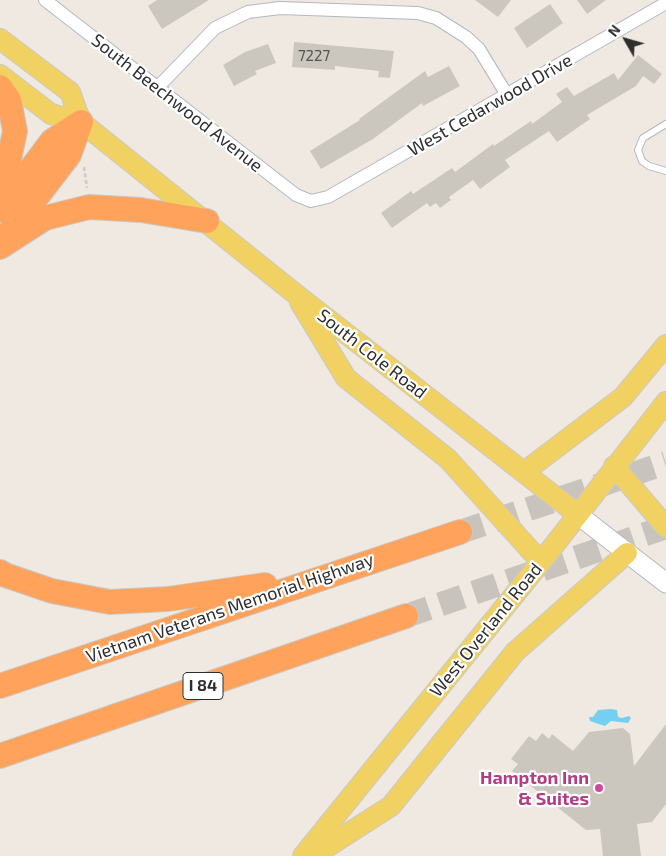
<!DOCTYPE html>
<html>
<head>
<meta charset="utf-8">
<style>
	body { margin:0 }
	#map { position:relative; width:666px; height:856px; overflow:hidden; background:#efe9e1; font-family:"Exo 2",sans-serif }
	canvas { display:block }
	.north { position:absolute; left:601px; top:15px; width:50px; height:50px; -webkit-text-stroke:4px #fff; paint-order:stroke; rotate:308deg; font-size:14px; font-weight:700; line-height:20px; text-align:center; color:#2e2e2e }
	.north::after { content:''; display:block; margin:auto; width:18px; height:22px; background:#2e2e2e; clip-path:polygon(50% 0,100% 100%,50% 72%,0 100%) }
</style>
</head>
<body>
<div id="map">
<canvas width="666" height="856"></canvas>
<div class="north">N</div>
</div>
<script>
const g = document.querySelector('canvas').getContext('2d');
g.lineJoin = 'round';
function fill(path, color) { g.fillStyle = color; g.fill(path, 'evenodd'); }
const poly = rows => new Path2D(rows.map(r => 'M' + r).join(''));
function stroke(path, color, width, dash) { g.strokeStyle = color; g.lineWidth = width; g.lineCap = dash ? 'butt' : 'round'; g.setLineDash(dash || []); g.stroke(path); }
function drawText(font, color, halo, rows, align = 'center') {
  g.font = font + ' "Exo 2",sans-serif'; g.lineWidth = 4.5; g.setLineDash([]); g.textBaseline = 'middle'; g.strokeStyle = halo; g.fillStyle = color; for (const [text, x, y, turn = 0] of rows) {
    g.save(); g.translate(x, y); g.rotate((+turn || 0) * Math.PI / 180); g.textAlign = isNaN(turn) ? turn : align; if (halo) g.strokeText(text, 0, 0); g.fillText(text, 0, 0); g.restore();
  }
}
fill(poly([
	[611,709,617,710,618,717,622,718,629,716,631,718,628,723,611,721,605,726,590,721,589,717,593,717,598,710]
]), '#75cff0');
fill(poly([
	[157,0,209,0,162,29,148,6],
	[475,0,511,0,498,17],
	[577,0,606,0,587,14],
	[550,4,563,23,527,48,514,28],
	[294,42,394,51,390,78,378,77,379,71,335,66,335,70,292,67],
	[268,44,276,63,255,71,257,74,234,86,223,65,245,52],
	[638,55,662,74,654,84,643,76,636,86,587,115,590,119,557,142,549,131,505,160,510,167,480,189,473,180,449,197,451,200,440,208,436,203,430,207,427,203,392,228,381,213,411,191,413,194,452,168,455,172,493,144,494,146,531,121,532,124,562,102,556,94,567,87,574,96,614,73,618,80],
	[449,66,460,86,423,106,422,103,373,139,321,169,310,151,360,120,359,119,425,71,428,77],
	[666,724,666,804,652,822,637,824,641,856,603,856,600,829,586,830,512,771,518,764,511,759,529,736,536,741,542,733,549,739,552,734,573,751,589,732,623,728,630,734,634,766]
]), '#cbc7bf');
stroke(poly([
	[460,532,666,463],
	[406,616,666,527]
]), '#c8c4bd', 24, [24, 12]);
const service = poly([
	[666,124,643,138,638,150,642,161,649,166,666,171]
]);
const minor = poly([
	[45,0,296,195,311,201,328,197,666,3],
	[158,87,215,28,248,12,280,8,418,13,436,18,466,37,479,49,507,95]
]);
const secondary = poly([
	[577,514,666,583]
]);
const primary = poly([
	[0,39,70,92,81,122],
	[0,75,51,114,81,122,293,292,577,514],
	[300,302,346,378,448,459,541,562],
	[614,466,666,527],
	[524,472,623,397,666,345],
	[303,856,541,562,666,402],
	[313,856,391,806,515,652,627,553]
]);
const motorway = poly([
	[0,87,9,100,15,131,0,202],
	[0,210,52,141,81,122],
	[6,237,69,155,81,122],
	[0,247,45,218,89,207,141,210,207,221],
	[0,572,5,575,52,591,110,602,168,599,265,585],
	[0,686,460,532],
	[0,756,406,616]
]);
stroke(service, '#b4b7c1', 8);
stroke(minor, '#b4b7c1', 14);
stroke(secondary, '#b4b7c1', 21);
stroke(primary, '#c9c9c9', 22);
stroke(motorway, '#c9c9c9', 26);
stroke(poly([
	[84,167,87,188]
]), '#c9c9c9', 2.5, [4, 2.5]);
stroke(service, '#fff', 6);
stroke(minor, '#fff', 12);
stroke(secondary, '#fff', 19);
stroke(primary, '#f2d163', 20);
stroke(motorway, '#ffa35c', 24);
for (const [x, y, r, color] of [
	[599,788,5,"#d1479c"]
]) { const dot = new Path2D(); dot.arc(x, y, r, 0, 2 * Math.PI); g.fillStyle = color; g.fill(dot); stroke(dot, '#fff', 2); }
drawText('15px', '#555452', null, [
	["7227",314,56]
]);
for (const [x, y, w] of [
	[203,686,40]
]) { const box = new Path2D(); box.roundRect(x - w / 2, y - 13.5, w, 27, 4); g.fillStyle = '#fff'; g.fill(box); stroke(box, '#2e2e2e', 1); }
drawText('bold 16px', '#2e2e2e', null, [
	["I 84",203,686]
]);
drawText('18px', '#2e2e2e', '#fff', [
	["South Beechwood Avenue",177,103,38],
	["West Cedarwood Drive",490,105,-30],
	["South Cole Road",372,354,38],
	["Vietnam Veterans Memorial Highway",230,608,-19],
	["West Overland Road",486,630,-51]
]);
drawText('bold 18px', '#b23c85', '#fff', [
	["Hampton Inn",589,778],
	["& Suites",589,799]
], 'right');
</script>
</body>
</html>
